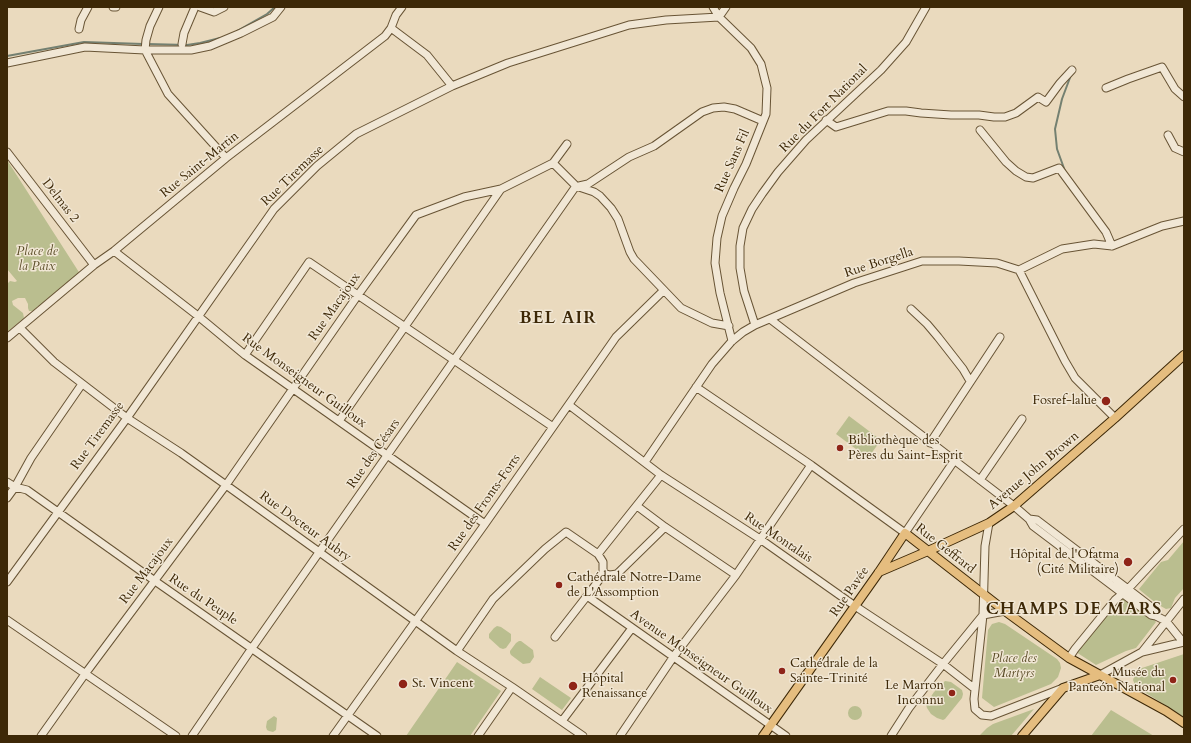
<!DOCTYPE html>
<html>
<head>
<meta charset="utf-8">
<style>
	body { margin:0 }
	#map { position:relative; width:1191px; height:743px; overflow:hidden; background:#eadabe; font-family:Cardo,serif }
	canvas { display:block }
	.frame { position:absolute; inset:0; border:8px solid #3d2807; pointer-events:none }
</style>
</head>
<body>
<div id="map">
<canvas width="1191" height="743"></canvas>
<div class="frame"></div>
</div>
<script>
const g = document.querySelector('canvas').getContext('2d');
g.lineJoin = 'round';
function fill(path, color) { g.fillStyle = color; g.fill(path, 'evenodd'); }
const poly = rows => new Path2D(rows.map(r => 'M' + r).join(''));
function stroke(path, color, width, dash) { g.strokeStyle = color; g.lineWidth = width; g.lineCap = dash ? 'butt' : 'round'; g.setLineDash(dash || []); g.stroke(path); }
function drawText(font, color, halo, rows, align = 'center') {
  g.font = font + ' Cardo,serif'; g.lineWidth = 3; g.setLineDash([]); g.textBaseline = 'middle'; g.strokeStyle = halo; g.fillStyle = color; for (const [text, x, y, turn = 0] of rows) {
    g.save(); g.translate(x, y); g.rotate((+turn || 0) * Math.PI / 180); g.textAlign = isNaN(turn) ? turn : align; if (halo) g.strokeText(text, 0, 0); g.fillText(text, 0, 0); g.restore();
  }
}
fill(poly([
	[7,160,84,280,41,309,38,306,33,311,29,311,28,308,28,304,25,298,18,298,12,301,13,305,23,313,24,318,7,332,7,320,8,316,7,315,7,284,10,281,15,282,17,281,7,269],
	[849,416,881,440,868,458,836,434],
	[1184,541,1184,588,1175,598,1171,608,1166,609,1157,604,1141,591,1139,589,1161,562,1168,560],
	[1125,595,1153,618,1156,622,1136,648,1126,651,1096,665,1073,650],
	[999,622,1005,624,1057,659,1060,663,1061,668,1058,677,1051,684,994,707,982,698,988,630,992,624],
	[497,626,501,627,511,634,511,641,506,648,503,649,500,648,489,638,489,634,494,628],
	[519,641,521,641,533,650,534,657,530,663,523,664,511,655,510,653,510,651,516,643],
	[1184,654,1184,717,1138,688,1135,685,1133,680,1135,674,1139,669],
	[457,662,501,691,470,736,406,736],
	[540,677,571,698,562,710,532,689],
	[945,681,951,682,962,690,963,694,962,698,945,719,943,720,937,718,931,714,927,708,926,704,934,692],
	'848 713a7 7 0 1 1 14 0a7 7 0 1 1-14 0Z',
	[1034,709,1011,736,979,736,987,728,993,724],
	[1111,710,1154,736,1091,736],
	[274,716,277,718,276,730,273,732,269,731,267,730,266,727,267,721]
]), '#babe8f');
stroke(poly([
	[237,31,267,14,275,7],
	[147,44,187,45,200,43,220,38],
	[7,56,84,42,143,44],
	[1065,171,1057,149,1055,129,1062,99,1071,75]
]), '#748071', 2);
const minor = poly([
	[113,7,116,7],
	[159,7,150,26,146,40,145,50,168,94,226,158],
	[200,7,214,12,224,7],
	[713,7,719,17,751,48,761,64,767,88,766,114,746,164,734,188,722,216,717,238,715,263,720,293,732,341],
	[391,28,427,55,452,86],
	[79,29,81,20,88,7],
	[182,44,184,33,195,7],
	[7,63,85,47,145,50,191,50,210,46,241,33,273,17,281,7],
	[1106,88,1128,79,1162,67,1175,89,1184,97],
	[826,120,836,127,888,111,906,111,921,113,951,115,979,115,994,117,1005,117,1016,113,1038,97,1046,102,1060,83,1072,70],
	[980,130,1006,162,1016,171,1026,177,1033,178,1059,168,1106,232,1112,246],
	[1168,135,1175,148,1184,152],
	[7,152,94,265],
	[553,163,567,144],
	[579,186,588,184,629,157,654,146,702,112,713,108,724,107,735,109,763,121],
	[114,251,198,316,245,355,485,524],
	[1019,270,1065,361,1075,378,1115,418],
	[911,309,927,324,938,337,963,369,970,381],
	[770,319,1014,506,1029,519,1033,526,1151,615,1156,616,1166,621,1183,642],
	[755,325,744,291,740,268,740,246,743,228,752,209,762,194,778,172,806,140,881,70,906,42,926,7],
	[20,328,54,362,127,418,181,453,226,485,457,651,512,687,583,736],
	[7,338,94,265,114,251,226,158,385,36,391,28,396,15,402,7],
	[245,355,309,262,553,427],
	[696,387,811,465,905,533,954,461],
	[569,405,661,475,760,539,855,606,943,664,975,689],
	[339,421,501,189],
	[930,443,1000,337],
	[645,462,712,364,732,341,743,332,755,325,854,283,922,261,959,261,997,263,1019,270,1062,249,1094,244,1112,246,1162,226,1184,221],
	[661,475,598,554,603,562,603,573,599,580,587,596,786,736],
	[980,480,1022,419],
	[7,482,15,487,27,490,155,581,377,736],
	[7,498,15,487,31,458,82,384],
	[637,506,665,527,736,575],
	[1029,519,1037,520,1128,589,1154,609,1156,616],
	[989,523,985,546,983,615,974,699,975,709,982,715,991,716,1063,688],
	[603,573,610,575,617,574,665,527],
	[7,582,127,418,274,209,317,166,356,134,452,86,508,63,629,25,666,20,719,17,726,7],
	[7,620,176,736],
	[555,637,587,596],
	[457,651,493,599,545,549,566,532,598,554],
	[1142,652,1184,599],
	[1069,658,1075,649,1115,600,1128,589,1184,529],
	[1100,675,1142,652,1184,642],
	[562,721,632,628],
	[41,736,85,674,226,485,358,295,416,215,464,197,501,189,553,163,576,186,594,192,600,196,611,208,618,219,630,252,634,259,681,308,712,323,729,326],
	[192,736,252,648,454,360,576,186],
	[333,736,485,524,616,337,663,291],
	[478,736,512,687],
	[620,736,674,656,736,575,811,465],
	[891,736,909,708,943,664,983,615,1005,611]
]);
const major = poly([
	[879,572,928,551,989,523,1014,506,1115,418,1184,355],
	[763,736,879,572,905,533,1005,611,1069,658,1166,711,1184,723],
	[1022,736,1063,688,1100,675]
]);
stroke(minor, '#685435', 9);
stroke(major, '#3d2807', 10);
stroke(minor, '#f1e7d5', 7);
stroke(major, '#e5bd7f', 8);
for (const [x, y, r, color] of [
	[1106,401,5,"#8f2418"],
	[840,448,4,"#8f2418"],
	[1128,562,5,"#8f2418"],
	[559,585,4,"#8f2418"],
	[782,671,4,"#8f2418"],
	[1173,680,4,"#8f2418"],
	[403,684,5,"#8f2418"],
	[573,686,5,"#8f2418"],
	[952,693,4,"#8f2418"]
]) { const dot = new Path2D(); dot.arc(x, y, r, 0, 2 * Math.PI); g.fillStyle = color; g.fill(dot); stroke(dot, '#f1e7d5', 1.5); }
drawText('13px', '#3d2807', '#f1e7d5', [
	["Rue du Fort National",824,109,-45],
	["Rue Sans Fil",733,161,-66],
	["Rue Saint-Martin",200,165,-39],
	["Rue Tiremasse",293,176,-44],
	["Delmas 2",60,201,52],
	["Rue Borgella",879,263,-18],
	["Rue Macajoux",335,307,-55],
	["Rue Monseigneur Guilloux",304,381,36],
	["Rue Tiremasse",98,436,-54],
	["Rue des Césars",374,454,-55],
	["Avenue John Brown",1034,471,-40],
	["Rue des Fronts-Forts",485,503,-55],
	["Rue Docteur Aubry",305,527,36],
	["Rue Montalais",778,538,34],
	["Rue Geffrard",945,549,38],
	["Rue Macajoux",147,571,-53],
	["Rue Pavée",850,592,-55],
	["Rue du Peuple",203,600,34],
	["Avenue Monseigneur Guilloux",701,662,35]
]);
drawText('italic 13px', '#5c4e29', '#f1e7d5', [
	["Place de",37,252],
	["la Paix",37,267],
	["Place des",1014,659],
	["Martyrs",1014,674]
]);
drawText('13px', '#3d2807', '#f1e7d5', [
	["Fosref-lalue",1097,401,"right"],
	["Bibliothèque des",848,441],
	["Pères du Saint-Esprit",848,456],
	["Hôpital de l'Ofatma",1119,555,"right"],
	["(Cité Militaire)",1119,570,"right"],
	["Cathédrale Notre-Dame",567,578],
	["de L'Assomption",567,593],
	["Cathédrale de la",790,664],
	["Sainte-Trinité",790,679],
	["Musée du",1165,673,"right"],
	["Panteón National",1165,688,"right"],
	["Hôpital",582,679],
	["Renaissance",582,694],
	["St. Vincent",412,684],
	["Le Marron",944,686,"right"],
	["Inconnu",944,701,"right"]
], 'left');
g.letterSpacing = '1px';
drawText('bold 17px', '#3d2807', '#f1e7d5', [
	["BEL AIR",558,319],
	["CHAMPS DE MARS",1074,610]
]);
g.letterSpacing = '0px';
</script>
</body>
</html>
